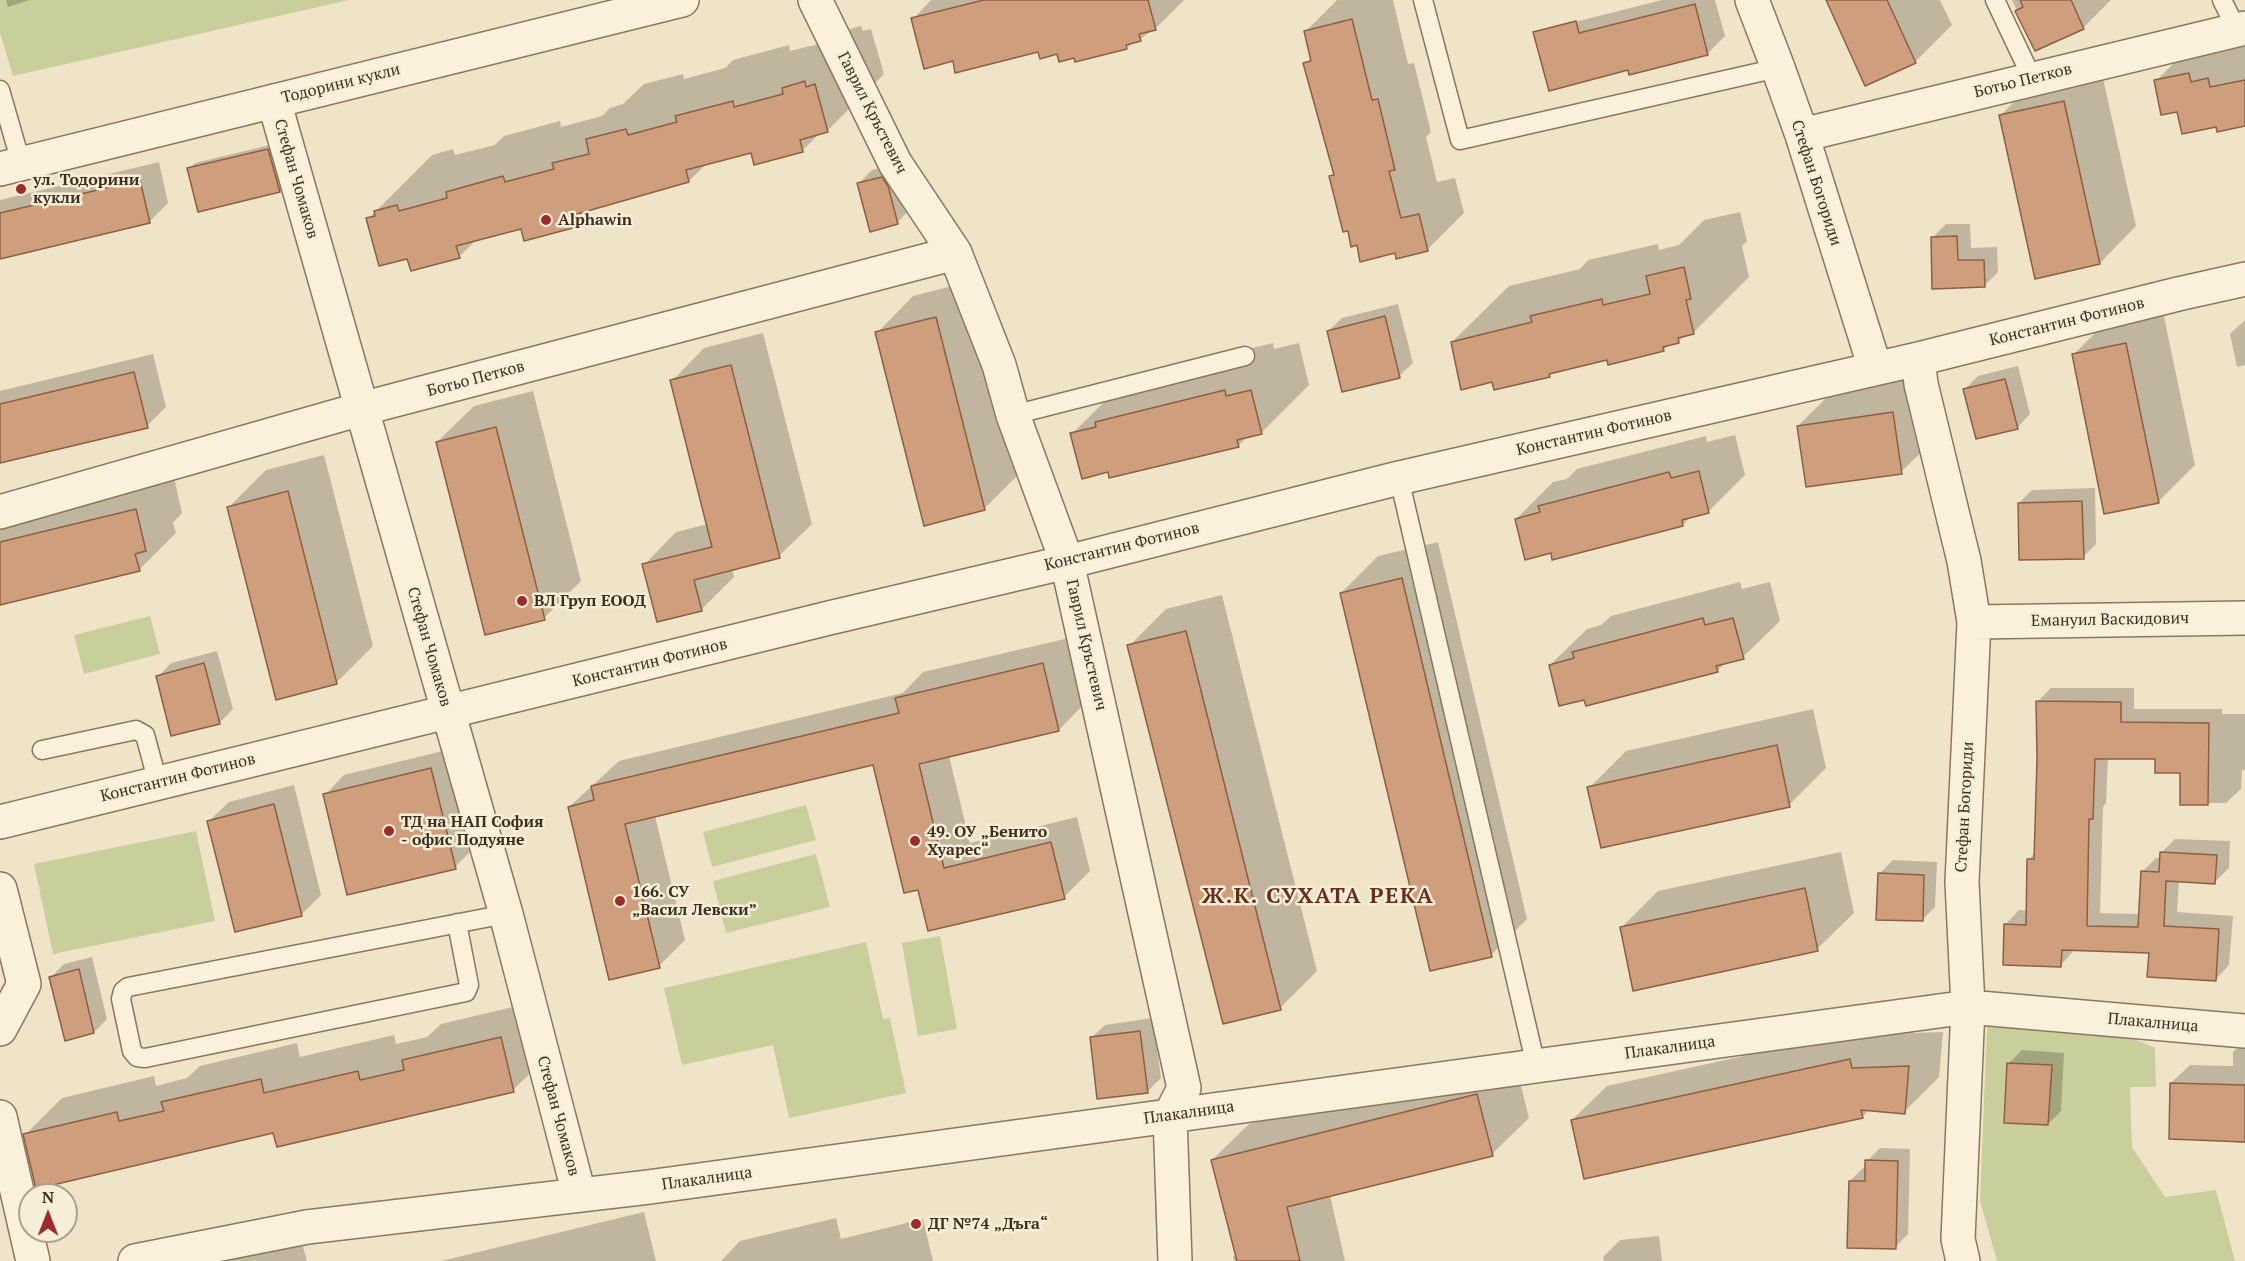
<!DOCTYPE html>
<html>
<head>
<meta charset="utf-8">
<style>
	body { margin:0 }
	#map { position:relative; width:2245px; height:1261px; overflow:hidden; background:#f0e4c8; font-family:"PT Serif",serif }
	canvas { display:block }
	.north { position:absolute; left:18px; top:1183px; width:60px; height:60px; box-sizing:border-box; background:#f7eed8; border:2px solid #ada18e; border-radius:50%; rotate:0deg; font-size:16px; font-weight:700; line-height:24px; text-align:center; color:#3d2e20 }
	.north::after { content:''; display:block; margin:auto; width:21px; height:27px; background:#9e2a2b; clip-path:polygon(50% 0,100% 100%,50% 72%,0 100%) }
</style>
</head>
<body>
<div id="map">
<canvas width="2245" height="1261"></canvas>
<div class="north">N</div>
</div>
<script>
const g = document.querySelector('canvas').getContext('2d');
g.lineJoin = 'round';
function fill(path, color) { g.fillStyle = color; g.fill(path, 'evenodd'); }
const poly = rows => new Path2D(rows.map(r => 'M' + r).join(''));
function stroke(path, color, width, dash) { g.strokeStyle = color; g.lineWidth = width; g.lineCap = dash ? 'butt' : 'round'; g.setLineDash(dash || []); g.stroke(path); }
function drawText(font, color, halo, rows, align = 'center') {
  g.font = font + ' "PT Serif",serif'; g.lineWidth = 5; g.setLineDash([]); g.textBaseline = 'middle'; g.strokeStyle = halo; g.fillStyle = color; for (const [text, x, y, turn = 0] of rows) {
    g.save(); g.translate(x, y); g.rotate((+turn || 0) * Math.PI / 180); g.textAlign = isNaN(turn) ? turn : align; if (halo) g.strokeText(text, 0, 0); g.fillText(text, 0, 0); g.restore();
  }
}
fill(poly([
	[0,0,349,0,13,76,0,33],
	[150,616,160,654,84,674,74,635],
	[806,805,816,840,712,867,703,832],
	[196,831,215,921,53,954,34,864],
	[816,854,830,907,726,933,713,881],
	[940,936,957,1029,918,1036,902,943],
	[866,942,883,1019,890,1018,906,1093,789,1118,773,1045,682,1065,664,988],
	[1987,1027,2122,1034,2155,1048,2156,1087,2130,1087,2132,1147,2165,1197,2216,1190,2235,1261,1997,1261,1980,1201]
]), '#c9cf9b');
fill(poly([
	[6,0,30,0,8,7],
	[931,0,1184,0,1155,29,1126,48,1075,56,1040,50,954,60,913,19],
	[1337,0,1393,0,1408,64,1414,63,1431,132,1426,137,1437,182,1455,178,1464,213,1427,250,1396,252,1358,244,1331,177,1335,173,1305,64,1312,57,1306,31],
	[1662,0,1715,0,1725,36,1707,54,1629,68,1555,27],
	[1827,0,1940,0,1952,25,1915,62],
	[2012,0,2111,0,2084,27,2035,49],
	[861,26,863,31,871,29,884,74,827,131,820,133,802,151,752,151,707,163,689,181,591,208,573,227,525,239,522,227,477,239,459,257,408,257,368,219,432,155,453,149,455,155,495,145,504,136,560,121,561,127,602,116,610,108,623,104,644,84,683,74,684,79,725,68,733,60,789,45,790,51,831,41,839,32],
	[2193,44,2245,44,2245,125,2217,125,2178,110,2156,81],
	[2100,65,2136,226,2100,263,2000,116,2037,79],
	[274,144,286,184,280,191,199,210,189,169,195,163],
	[159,162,168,203,149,222,0,258,0,200],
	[895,164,910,209,897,223,859,183,872,170],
	[1740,212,1747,241,1742,246,1749,277,1693,333,1685,335,1678,342,1670,344,1663,350,1608,359,1553,372,1549,376,1493,380,1452,342,1509,286,1580,269,1588,260,1658,244,1659,250,1679,245,1704,220],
	[1946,224,1970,224,1971,248,1997,247,1998,272,1984,286,1932,238],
	[972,281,1021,472,984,509,877,333,913,296],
	[1398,304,1413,363,1399,376,1328,331,1342,318],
	[2162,307,2195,465,2158,502,2073,355,2110,318],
	[2245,320,2245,365,2237,367,2230,334],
	[763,333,812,524,779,556,732,569,734,577,702,609,644,565,676,532,708,524,672,381,704,348],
	[1273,343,1274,349,1299,343,1309,385,1261,433,1247,437,1238,446,1109,470,1072,434,1120,386,1145,374],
	[153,354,166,407,147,426,0,462,0,391],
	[2018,366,2030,414,2017,428,1964,390,1978,376],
	[1930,376,1938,436,1901,472,1798,426,1835,389],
	[533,391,581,581,544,618,437,442,474,406],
	[1735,435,1745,475,1709,511,1692,515,1683,525,1552,552,1516,519,1553,482,1567,479,1577,469,1706,436,1707,442],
	[324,455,373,646,336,683,229,507,266,470],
	[173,473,182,513,173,523,176,533,139,570,0,603,0,515],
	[2095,488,2096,544,2083,557,2019,503,2032,490],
	[1438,542,1527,919,1491,955,1341,593,1378,556],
	[1740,582,1742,589,1770,582,1780,621,1743,657,1726,662,1717,671,1585,698,1550,665,1587,629,1601,625,1611,616],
	[1222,595,1317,971,1280,1008,1129,646,1166,609],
	[1069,638,1085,703,1059,730,949,756,970,843,1077,817,1090,871,1064,897,919,888,874,764,655,816,685,940,659,966,569,807,619,761,903,693,923,672],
	[217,651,233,709,219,723,158,677,171,663],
	[2051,688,2134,688,2134,709,2222,709,2222,714,2245,714,2245,770,2242,770,2241,789,2226,803,2181,803,2181,772,2157,758,2108,758,2106,803,2103,807,2100,913,2140,914,2142,872,2156,858,2161,858,2161,853,2175,839,2230,841,2229,868,2215,882,2179,880,2177,912,2233,916,2229,965,2215,980,2150,951,2075,949,2061,965,2005,925,2019,910,2028,911,2029,859,2035,853,2038,759,2037,702],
	[1813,709,1826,768,1789,805,1589,788,1626,751],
	[451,749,475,847,455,867,325,795,344,775],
	[294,785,321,895,301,915,209,821,229,802],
	[1841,852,1854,913,1817,949,1621,928,1658,891],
	[1893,860,1937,862,1935,907,1922,920,1880,873],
	[92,957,107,1019,94,1032,51,977,64,964],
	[538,1001,550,1054,513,1090,274,1132,25,1135,62,1098,154,1076,156,1086,187,1078,200,1066,297,1043,300,1057,394,1035,396,1044,427,1037,441,1024],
	[1153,1018,1161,1078,1148,1091,1091,1038,1105,1025],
	[1885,1025,1886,1034,1943,1032,1939,1077,1904,1112,1870,1109,1862,1117,1572,1120,1607,1086],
	[2245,1040,2245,1143,2230,1142,2171,1083,2190,1065,2233,1066,2233,1052],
	[2022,1050,2064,1053,2061,1111,2048,1124,2009,1063],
	[1514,1058,1529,1118,1492,1154,1330,1195,1345,1261,1234,1261,1233,1257,1236,1254,1212,1160,1249,1124],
	[1880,1148,1910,1149,1908,1234,1895,1247,1850,1181,1863,1168,1867,1168,1867,1161],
	[644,1212,656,1261,441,1261],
	[836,1218,841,1239,923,1219,933,1261,721,1261,740,1241],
	[1659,1236,1662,1261,1604,1261,1603,1257,1620,1240],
	[301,1239,307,1261,215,1261]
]), '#0003');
const building = poly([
	[984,0,1148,0,1156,30,1139,34,1141,41,1126,45,1127,49,1075,62,1074,58,1059,62,1057,54,1040,59,1038,52,955,73,953,61,924,69,911,18,984,0],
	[1826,0,1887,0,1916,63,1865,86,1826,0],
	[2020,0,2071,0,2084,29,2035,51,2015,11,2023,7,2020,0],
	[1695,4,1708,55,1629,75,1628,70,1549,91,1533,32,1576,21,1579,33,1695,4],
	[1352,19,1372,100,1378,99,1395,170,1389,171,1401,218,1419,214,1428,251,1396,259,1395,253,1360,262,1357,245,1351,247,1348,231,1343,232,1329,176,1334,175,1303,63,1311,61,1304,31,1352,19],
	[2189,73,2191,82,2208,78,2210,87,2245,80,2245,126,2217,132,2216,127,2182,134,2177,112,2161,115,2154,80,2189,73],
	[805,81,806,87,815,84,828,132,800,140,803,152,754,165,751,153,686,170,689,182,570,216,573,228,524,241,521,229,456,246,460,258,411,271,407,259,379,266,366,218,375,216,374,211,397,205,399,211,447,198,446,192,503,176,505,182,554,169,552,163,589,154,586,139,626,129,628,135,677,122,675,116,733,101,734,107,783,94,782,88,805,81],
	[2064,101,2100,264,2035,279,1999,115,2064,101],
	[268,149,280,192,198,212,187,168,268,149],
	[882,177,888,186,898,224,870,232,857,183,882,177],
	[140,180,150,223,0,259,0,213,140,180],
	[1957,236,1958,260,1984,260,1985,287,1932,289,1931,237,1957,236],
	[1684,267,1691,299,1686,300,1694,334,1678,338,1679,343,1663,347,1664,351,1608,365,1607,360,1549,374,1550,377,1494,390,1492,382,1461,390,1451,342,1532,322,1530,316,1602,299,1603,305,1650,294,1646,276,1684,267],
	[1385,316,1400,378,1342,392,1327,331,1385,316],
	[936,317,985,510,924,526,875,332,936,317],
	[2126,343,2159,503,2104,514,2072,354,2126,343],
	[731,365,780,558,694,580,702,611,657,622,642,564,712,547,670,380,731,365],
	[134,372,148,428,0,463,0,404,134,372],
	[2005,379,2018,429,1976,439,1963,389,2005,379],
	[1225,390,1226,396,1251,390,1262,434,1237,440,1239,447,1109,478,1108,472,1082,479,1070,433,1096,427,1095,422,1225,390],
	[1893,412,1902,474,1806,487,1797,426,1893,412],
	[496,427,545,620,485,635,436,442,496,427],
	[1699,471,1709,513,1682,520,1683,526,1552,560,1551,553,1525,560,1515,519,1540,512,1538,506,1669,472,1671,478,1699,471],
	[288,491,337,684,276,700,227,507,288,491],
	[2082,501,2084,559,2019,560,2018,503,2082,501],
	[136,509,146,551,135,554,140,571,0,605,0,542,136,509],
	[1402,578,1492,957,1430,971,1340,593,1402,578],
	[1703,618,1705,625,1733,618,1744,659,1716,666,1718,672,1586,706,1584,700,1559,706,1549,665,1574,658,1572,652,1703,618],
	[1186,631,1281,1010,1223,1024,1127,645,1186,631],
	[204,663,220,724,171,736,156,676,204,663],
	[1043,663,1059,731,919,764,944,868,1051,842,1065,899,928,931,918,890,904,893,873,765,625,824,660,968,609,980,568,807,594,800,591,786,899,713,895,698,1043,663],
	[2036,701,2121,702,2121,722,2209,723,2208,805,2180,805,2180,773,2155,773,2155,759,2095,759,2093,819,2089,819,2087,926,2138,927,2141,871,2159,872,2160,852,2217,855,2215,884,2166,881,2164,926,2219,929,2216,981,2147,977,2149,953,2062,950,2061,967,2003,965,2004,924,2026,925,2027,859,2034,859,2037,759,2036,701],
	[1777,745,1790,807,1601,848,1587,787,1777,745],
	[431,768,456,869,347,895,323,794,431,768],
	[274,804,302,916,235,932,207,821,274,804],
	[1878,873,1924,875,1923,921,1876,920,1878,873],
	[1805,888,1818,951,1633,991,1620,927,1805,888],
	[79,969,94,1033,65,1041,49,977,79,969],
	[1140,1031,1148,1093,1097,1099,1090,1037,1140,1031],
	[501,1037,514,1092,277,1147,273,1133,36,1189,23,1134,117,1112,119,1121,164,1111,161,1102,261,1079,264,1093,358,1071,360,1080,404,1070,402,1060,501,1037],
	[1850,1059,1852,1068,1909,1066,1905,1114,1861,1110,1863,1118,1584,1179,1571,1120,1850,1059],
	[2007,1063,2052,1065,2048,1125,2004,1123,2007,1063],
	[2170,1083,2245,1085,2245,1142,2169,1139,2170,1083],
	[1477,1094,1493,1156,1287,1207,1300,1261,1237,1261,1211,1160,1477,1094],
	[1865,1160,1898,1161,1896,1249,1847,1248,1849,1181,1865,1181,1865,1160]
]);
fill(building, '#cf9f7d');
stroke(building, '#8d5f41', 1.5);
const service = poly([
	[1423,0,1460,140,1778,68],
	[1995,0,2032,78],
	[2222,0,2237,30],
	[0,90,21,163],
	[1013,415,1245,356],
	[1399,478,1536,1066],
	[42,750,136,730,145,735,158,783],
	[457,923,469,985,466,992,145,1058,137,1057,132,1051,121,999,123,991,128,987,506,914]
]);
const minor = poly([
	[815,0,895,163,955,253,999,365,1013,415,1067,562,1184,1088,1170,1116,1175,1261],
	[1752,0,1778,68,1802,135,1875,368],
	[274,101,506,914,579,1194],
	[1802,135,2245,28],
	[1918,359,1921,384,1964,561,1974,622,1962,882,1968,1007,1958,1239,1963,1261],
	[0,512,361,409,955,253],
	[1974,622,2245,618],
	[0,822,829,618,1067,562,1399,478,1918,359,2178,294,2245,279],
	[0,889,24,984,0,1029],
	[0,1117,33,1261],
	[135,1261,307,1227,649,1187,1968,1007,2245,1031]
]);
const tertiary = poly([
	[0,169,682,0]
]);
stroke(service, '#8d765c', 21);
stroke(minor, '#8d765c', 36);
stroke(tertiary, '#8d765c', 36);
stroke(service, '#faf1dc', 18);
stroke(minor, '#faf1dc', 33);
stroke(tertiary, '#faf1dc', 33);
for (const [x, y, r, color] of [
	[21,189,6,"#9e2a2b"],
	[546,220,6,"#9e2a2b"],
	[522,601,6,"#9e2a2b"],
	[389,831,6,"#9e2a2b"],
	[915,841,6,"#9e2a2b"],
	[620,901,6,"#9e2a2b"],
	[916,1224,6,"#9e2a2b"]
]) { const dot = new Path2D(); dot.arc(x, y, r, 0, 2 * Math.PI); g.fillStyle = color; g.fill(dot); stroke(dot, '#f7eed8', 2); }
drawText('16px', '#3d2e20', '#f7eed8', [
	["Ботьо Петков",2023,81,-14],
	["Тодорини кукли",341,84,-14],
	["Гаврил Кръстевич",872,113,63],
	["Стефан Чомаков",296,179,74],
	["Стефан Богориди",1816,183,72],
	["Константин Фотинов",2067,322,-14],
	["Ботьо Петков",476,379,-15],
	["Константин Фотинов",1594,433,-13],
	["Константин Фотинов",1122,547,-14],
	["Емануил Васкидович",2110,620,-1],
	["Гаврил Кръстевич",1086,645,77],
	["Стефан Чомаков",429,647,74],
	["Константин Фотинов",650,663,-14],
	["Константин Фотинов",178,778,-14],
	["Стефан Богориди",1965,807,-87],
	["Плакалница",2153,1023,5],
	["Плакалница",1670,1048,-8],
	["Плакалница",1189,1113,-8],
	["Стефан Чомаков",558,1116,75],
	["Плакалница",707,1179,-8]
]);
drawText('bold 16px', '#3d2e20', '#f7eed8', [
	["ул. Тодорини",33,180],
	["кукли",33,198],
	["Alphawin",558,220],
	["ВЛ Груп ЕООД",534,601],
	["ТД на НАП София",401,822],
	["- офис Подуяне",401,840],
	["49. ОУ „Бенито",927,832],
	["Хуарес“",927,850],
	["166. СУ",632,892],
	["„Васил Левски”",632,910],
	["ДГ №74 „Дъга“",928,1224]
], 'left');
g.letterSpacing = '1.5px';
drawText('bold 22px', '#6b2e1e', '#f7eed8', [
	["Ж.К. СУХАТА РЕКА",1318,897]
]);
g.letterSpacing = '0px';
</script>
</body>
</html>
